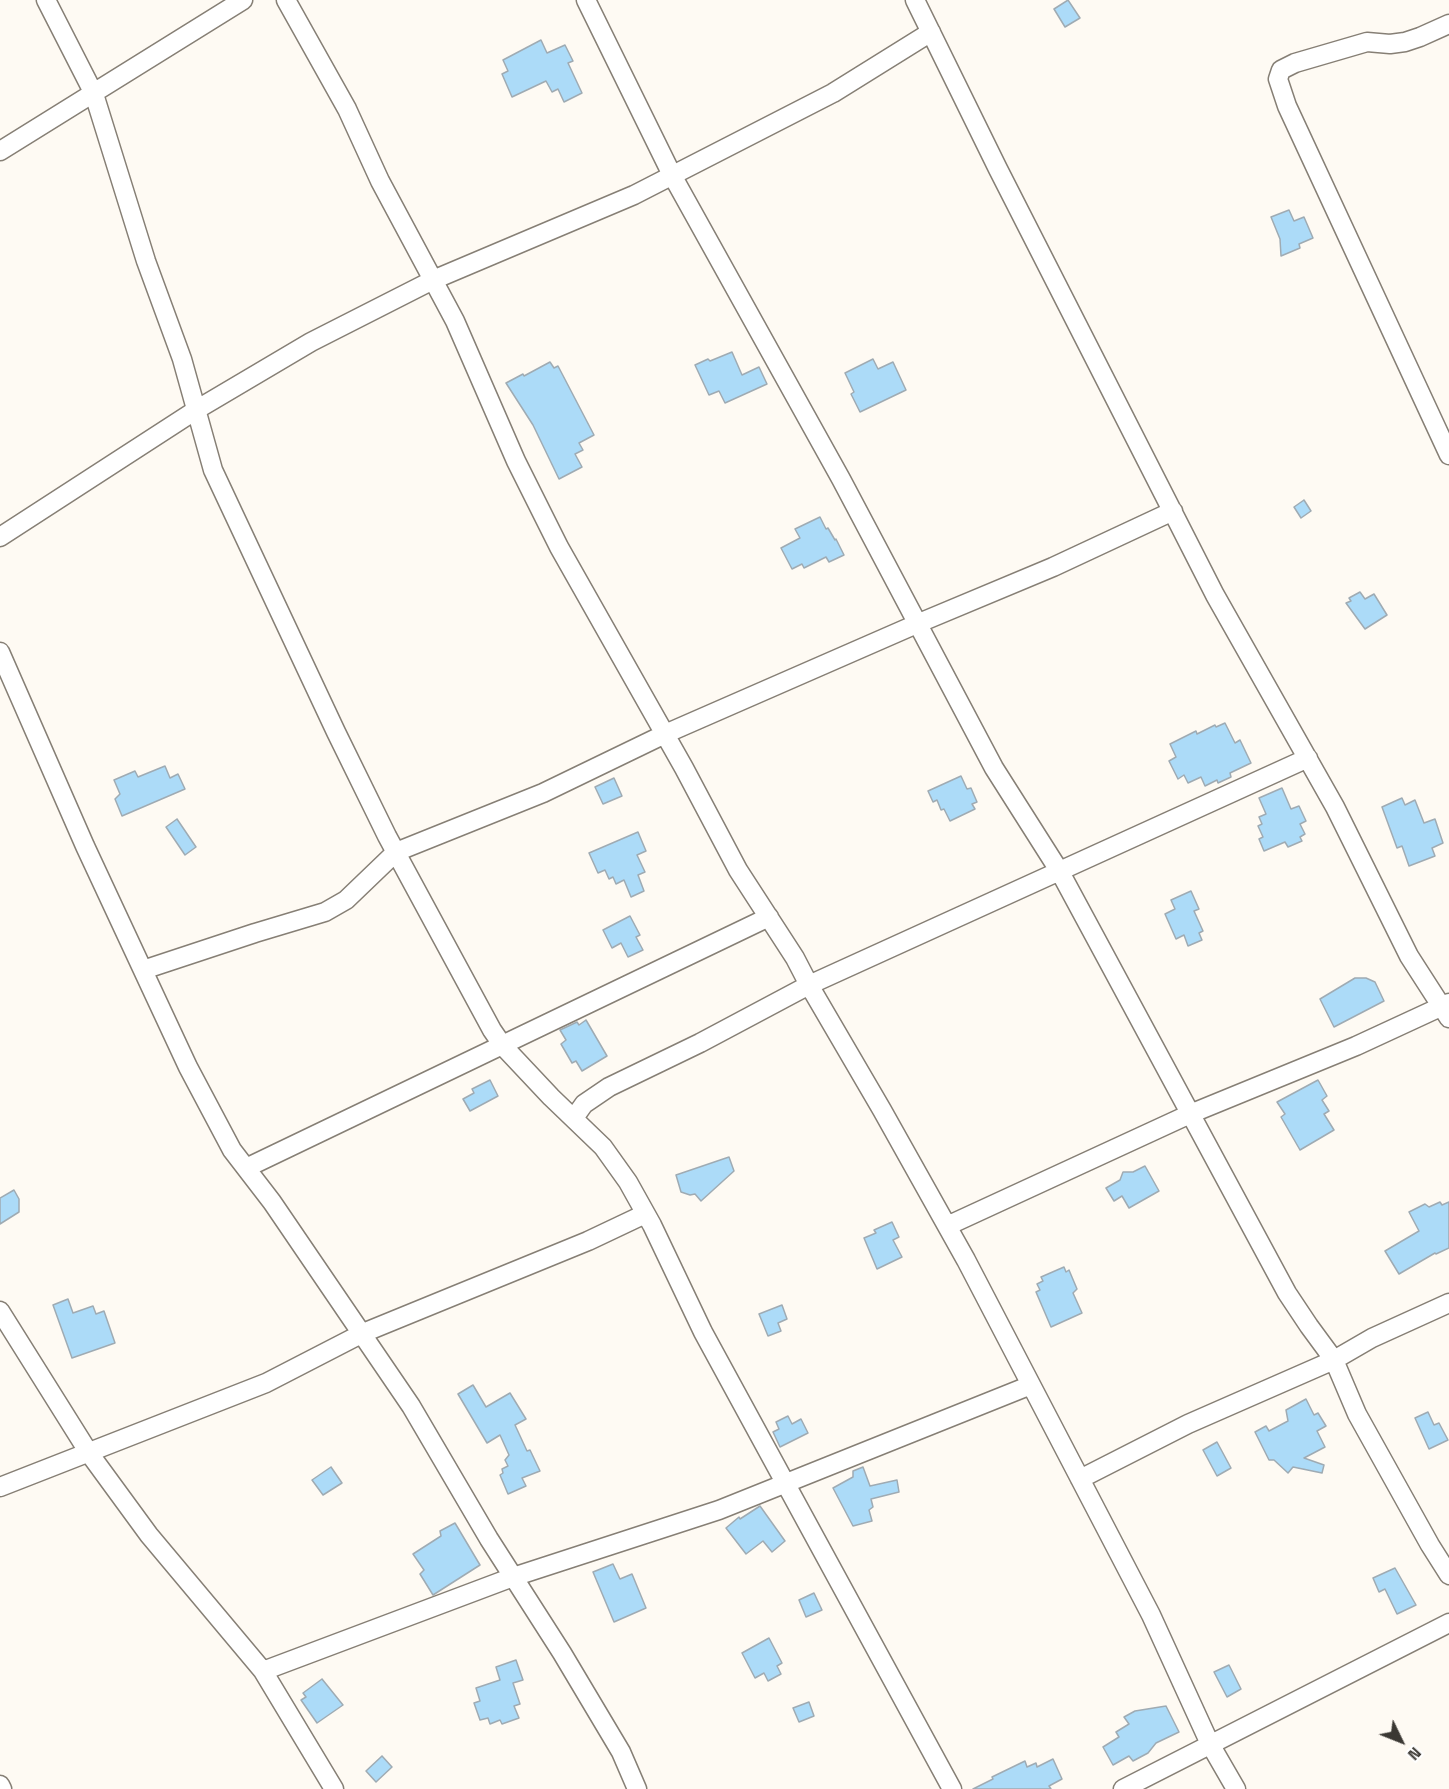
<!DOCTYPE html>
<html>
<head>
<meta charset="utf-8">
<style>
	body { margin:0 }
	#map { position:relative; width:1449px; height:1789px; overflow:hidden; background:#fefaf3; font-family:"Space Grotesk",sans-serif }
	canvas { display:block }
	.north { position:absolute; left:1371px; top:1711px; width:60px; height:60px; -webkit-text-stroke:4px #fff; paint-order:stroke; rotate:133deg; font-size:16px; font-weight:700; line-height:24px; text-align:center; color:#3b3833 }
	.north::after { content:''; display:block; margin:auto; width:21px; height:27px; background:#3b3833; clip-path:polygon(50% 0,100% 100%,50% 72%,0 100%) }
</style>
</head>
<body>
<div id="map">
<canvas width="1449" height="1789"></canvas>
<div class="north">N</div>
</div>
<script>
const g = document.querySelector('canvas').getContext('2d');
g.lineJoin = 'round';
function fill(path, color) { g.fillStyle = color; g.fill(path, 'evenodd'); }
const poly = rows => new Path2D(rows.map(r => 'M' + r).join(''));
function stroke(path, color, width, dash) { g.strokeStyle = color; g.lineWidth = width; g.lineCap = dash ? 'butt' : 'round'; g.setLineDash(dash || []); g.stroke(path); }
const building = poly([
	[1068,0,1080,18,1065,27,1054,9,1068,0],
	[541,40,547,53,565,45,573,61,568,63,582,93,564,102,558,89,552,92,546,81,512,97,502,74,508,71,503,60,541,40],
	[1289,210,1294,221,1304,217,1313,238,1299,244,1300,248,1281,256,1280,239,1271,217,1289,210],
	[732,352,742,375,759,367,767,384,725,403,719,391,709,395,695,365,708,359,710,361,732,352],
	[873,359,878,369,893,362,906,390,860,412,851,394,854,392,845,373,873,359],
	[550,362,554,368,558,366,594,435,579,443,583,450,575,454,582,467,559,479,533,425,506,383,523,374,524,376,550,362],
	[1304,500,1311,511,1301,518,1294,507,1304,500],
	[820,517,826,529,828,528,835,540,836,539,844,555,829,562,826,557,804,568,802,564,792,569,781,548,800,538,795,529,820,517],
	[1360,592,1365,599,1374,594,1387,615,1365,629,1346,603,1351,601,1349,598,1360,592],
	[1225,723,1235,743,1240,740,1251,763,1230,773,1231,777,1218,783,1217,780,1205,786,1201,777,1188,783,1184,775,1178,779,1169,761,1176,757,1170,744,1196,731,1197,734,1215,725,1216,727,1225,723],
	[165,766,170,778,178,774,185,789,122,816,115,799,120,794,114,780,135,771,138,777,165,766],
	[961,776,967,789,971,788,977,802,972,804,975,809,950,821,944,809,941,810,937,800,933,802,928,791,961,776],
	[614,778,622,796,603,804,595,787,614,778],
	[1282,788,1291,809,1299,806,1306,821,1300,824,1305,834,1300,837,1302,841,1288,847,1285,842,1264,851,1259,839,1263,837,1258,826,1262,824,1259,817,1266,814,1259,798,1282,788],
	[1402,798,1405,805,1415,800,1424,823,1435,819,1443,843,1432,848,1435,856,1409,866,1402,846,1397,848,1382,807,1402,798],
	[177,819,196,847,185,855,166,827,177,819],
	[638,832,646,851,637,855,645,872,638,875,644,891,631,897,624,880,616,884,613,877,609,879,605,870,598,873,589,853,638,832],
	[1191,891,1199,909,1194,911,1203,931,1199,933,1202,940,1188,946,1184,935,1176,939,1165,914,1175,909,1171,900,1191,891],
	[630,916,640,935,636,937,643,950,628,957,621,943,612,948,603,930,630,916],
	[1355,978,1366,978,1375,982,1384,1001,1334,1027,1320,999,1355,978],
	[586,1020,607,1056,582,1071,576,1061,572,1063,561,1044,566,1040,560,1030,577,1022,579,1025,586,1020],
	[490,1080,498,1096,470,1111,463,1099,474,1093,472,1089,490,1080],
	[1318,1080,1327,1096,1322,1100,1329,1111,1324,1114,1334,1130,1300,1150,1281,1117,1285,1114,1277,1102,1318,1080],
	[729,1157,734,1171,701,1201,695,1194,690,1195,681,1192,676,1175,729,1157],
	[1145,1166,1159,1191,1129,1208,1122,1196,1114,1201,1106,1188,1120,1180,1123,1172,1133,1172,1145,1166],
	[14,1190,19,1199,19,1212,0,1224,0,1198,14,1190],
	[1440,1202,1442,1205,1449,1202,1449,1248,1436,1254,1435,1253,1399,1274,1385,1251,1419,1231,1409,1212,1425,1204,1429,1207,1440,1202],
	[892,1222,899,1237,893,1240,902,1257,877,1269,864,1238,876,1233,874,1230,892,1222],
	[1064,1267,1066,1272,1069,1270,1077,1289,1073,1293,1082,1313,1051,1327,1036,1292,1040,1290,1037,1284,1043,1281,1041,1277,1064,1267],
	[68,1299,73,1313,93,1306,96,1314,104,1311,115,1343,72,1358,53,1305,68,1299],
	[782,1305,787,1319,778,1323,781,1331,768,1336,759,1314,782,1305],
	[473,1385,486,1407,510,1393,526,1419,515,1425,527,1451,530,1450,540,1471,522,1478,526,1486,508,1494,500,1475,503,1473,502,1469,508,1466,505,1460,509,1455,500,1435,487,1443,458,1394,473,1385],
	[1306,1399,1314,1415,1318,1413,1326,1426,1317,1431,1325,1447,1304,1458,1324,1465,1322,1473,1293,1467,1288,1473,1274,1460,1269,1460,1255,1432,1266,1426,1269,1431,1288,1421,1286,1410,1306,1399],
	[1428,1412,1434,1425,1439,1423,1448,1440,1429,1449,1415,1418,1428,1412],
	[788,1416,792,1424,801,1419,808,1433,780,1447,773,1432,779,1429,776,1422,788,1416],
	[1217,1442,1231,1468,1217,1476,1203,1450,1217,1442],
	[331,1467,342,1483,323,1495,312,1480,331,1467],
	[863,1467,870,1486,897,1480,899,1492,871,1499,873,1507,869,1510,872,1521,853,1526,833,1488,853,1477,853,1471,863,1467],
	[760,1506,785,1541,772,1552,763,1541,746,1554,726,1528,739,1517,740,1519,760,1506],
	[455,1523,480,1565,433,1595,420,1574,424,1570,413,1554,441,1536,440,1531,455,1523],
	[613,1564,620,1579,632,1574,646,1608,614,1622,593,1572,613,1564],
	[1395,1568,1416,1605,1397,1614,1385,1589,1379,1592,1373,1578,1395,1568],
	[814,1593,822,1610,806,1617,799,1600,814,1593],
	[769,1638,782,1663,777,1666,781,1674,768,1681,764,1673,755,1678,742,1653,769,1638],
	[516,1660,523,1680,513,1683,520,1704,514,1706,519,1718,502,1724,500,1720,490,1724,488,1718,480,1720,474,1703,480,1701,476,1688,500,1680,496,1667,516,1660],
	[1229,1665,1241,1689,1227,1697,1214,1672,1229,1665],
	[322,1679,343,1705,317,1723,301,1700,306,1697,303,1693,322,1679],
	[809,1702,814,1716,799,1722,793,1708,809,1702],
	[1166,1706,1179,1732,1156,1743,1148,1753,1133,1761,1129,1756,1113,1765,1103,1747,1119,1737,1116,1732,1129,1724,1124,1717,1135,1711,1166,1706],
	[382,1756,392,1767,376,1782,366,1771,382,1756],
	[1053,1759,1062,1779,1049,1786,1051,1789,973,1789,993,1779,992,1777,1025,1761,1027,1767,1036,1763,1037,1767,1053,1759]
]);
fill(building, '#acdbf8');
stroke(building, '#9fabb3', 1.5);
const minor = poly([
	[46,0,94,94,146,261,182,359,213,470,336,732,387,836,492,1030,503,1046,551,1097,603,1147,628,1182,652,1225,703,1332,952,1789],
	[286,0,347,109,380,181,455,321,516,461,559,547,684,768,738,870,795,958,809,985,882,1110,966,1260,1151,1615,1210,1744,1236,1789],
	[586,0,672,175,841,479,994,768,1060,872,1287,1293,1309,1326,1334,1360,1357,1414,1430,1545,1449,1575],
	[915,0,998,169,1215,595,1335,807,1409,956,1449,1018],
	[1449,24,1420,37,1405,42,1390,44,1367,42,1295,63,1281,70,1278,79,1287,106,1449,455],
	[0,151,243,0],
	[0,537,196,410,311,342,433,280,634,195,833,93,931,32],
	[0,652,85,846,188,1067,232,1150,272,1202,411,1406,489,1539,562,1653,621,1752,637,1789],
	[143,970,255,933,325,912,346,900,396,852,543,793,665,734,919,623,1053,567,1173,511],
	[574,1118,584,1104,609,1087,700,1043,809,985,1308,758],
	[246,1168,769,917],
	[947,1226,1190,1114,1356,1046,1449,1003],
	[0,1311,89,1453,149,1535,263,1671,334,1789],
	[1080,1479,1188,1424,1334,1360,1372,1338,1449,1303],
	[0,1487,266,1383,363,1333,588,1241,645,1214],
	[263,1671,513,1577,719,1510,1031,1385],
	[0,1785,2,1789],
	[1123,1789,1449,1623]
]);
stroke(minor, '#867f75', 21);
stroke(minor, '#fff', 18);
</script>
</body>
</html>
